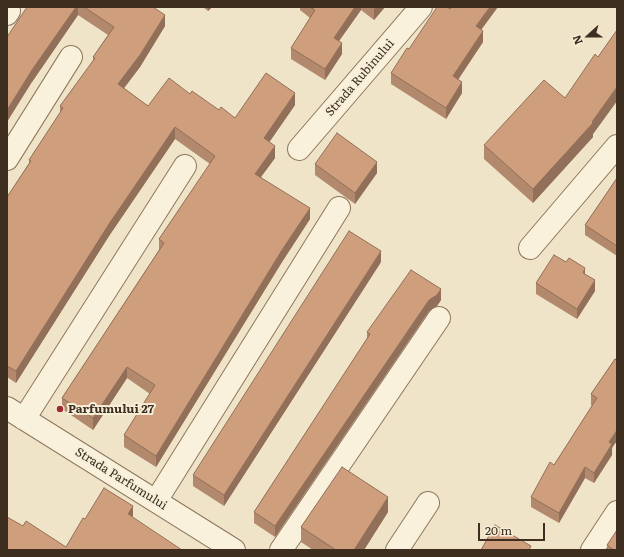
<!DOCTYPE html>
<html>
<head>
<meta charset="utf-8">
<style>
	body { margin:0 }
	#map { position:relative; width:624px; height:557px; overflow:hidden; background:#f0e4c8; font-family:Literata,serif }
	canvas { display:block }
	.frame { position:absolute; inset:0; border:8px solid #3d2e20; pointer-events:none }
	.north { position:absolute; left:568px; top:16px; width:40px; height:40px; -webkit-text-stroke:3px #f7eed8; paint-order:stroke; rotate:249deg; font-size:11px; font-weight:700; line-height:16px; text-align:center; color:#3d2e20 }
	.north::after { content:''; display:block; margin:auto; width:14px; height:18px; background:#3d2e20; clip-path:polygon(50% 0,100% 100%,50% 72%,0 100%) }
	.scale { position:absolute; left:478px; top:523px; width:67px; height:18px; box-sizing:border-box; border:2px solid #3d2e20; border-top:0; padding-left:5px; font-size:12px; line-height:14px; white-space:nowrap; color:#3d2e20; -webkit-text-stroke:3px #f7eed8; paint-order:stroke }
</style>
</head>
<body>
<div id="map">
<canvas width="624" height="557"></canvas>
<div class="frame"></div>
<div class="north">N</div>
<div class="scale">20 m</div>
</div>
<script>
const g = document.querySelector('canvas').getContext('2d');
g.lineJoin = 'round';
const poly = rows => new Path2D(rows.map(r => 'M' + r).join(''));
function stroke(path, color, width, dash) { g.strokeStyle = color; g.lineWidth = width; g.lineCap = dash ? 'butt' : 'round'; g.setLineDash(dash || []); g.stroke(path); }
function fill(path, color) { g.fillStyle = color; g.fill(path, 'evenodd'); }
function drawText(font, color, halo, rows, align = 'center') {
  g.font = font + ' Literata,serif'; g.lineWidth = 4; g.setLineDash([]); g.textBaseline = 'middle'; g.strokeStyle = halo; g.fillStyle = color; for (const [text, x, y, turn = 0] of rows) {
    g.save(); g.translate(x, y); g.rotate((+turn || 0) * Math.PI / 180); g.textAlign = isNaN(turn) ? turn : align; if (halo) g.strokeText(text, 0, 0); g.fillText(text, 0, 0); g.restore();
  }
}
const minor = poly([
	[7,14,9,11],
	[299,149,421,7],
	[7,159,71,57],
	[530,248,617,146],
	[7,408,234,550],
	[24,419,185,166],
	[156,501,339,208],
	[281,550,439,318],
	[397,550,428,503],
	[592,550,617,512]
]);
stroke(minor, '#8d765c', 24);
stroke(minor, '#faf1dc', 22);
fill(poly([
	[27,7,153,7,165,26,140,67,124,88,148,106,190,94,219,110,235,118,295,105,269,142,275,158,261,177,310,219,282,262,156,467,124,447,124,435,150,394,127,378,93,430,62,409,62,398,159,250,159,239,210,164,175,139,109,236,16,383,7,377,7,197,29,163,29,160,60,113,60,106,93,62,93,57,108,35,78,15,32,82],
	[203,7,212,7,208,11],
	[300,7,385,7,374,20,361,10,339,41,342,54,325,80,291,59,291,48,310,18,300,10],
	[481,30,483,42,458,80,462,93,446,119,391,84,391,73],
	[617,30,617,101,593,134,593,137,533,203,484,159,484,145,565,98,598,57],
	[315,164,377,173,355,204,315,175],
	[617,178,617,256,585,235,585,225],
	[381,262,224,506,193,486,193,475],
	[585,274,595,291,577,319,536,294,536,283],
	[441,300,437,306,429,311,275,537,254,523,254,512,367,339,367,332],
	[615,359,612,455,594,483,585,478,559,523,531,507,531,497,554,465,592,406,591,405,591,394],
	[388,512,364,550,313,550,301,542,301,527],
	[607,545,617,550,607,550]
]), '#b2896c');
fill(poly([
	[76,7,78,7,78,15,32,82,7,122,7,110,32,70],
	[208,7,212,7,208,11],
	[355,7,361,7,361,10,334,48,334,38],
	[376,7,385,7,374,20,374,9],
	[490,7,498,7,476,37,476,26],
	[165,15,165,26,140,67,118,96,118,84],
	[483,31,483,42,453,87,453,76],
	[342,43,342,54,325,80,325,69],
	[462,82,462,93,446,119,446,108],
	[617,87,617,101,593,134,593,137,533,203,533,189,592,122],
	[295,93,295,105,264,150,264,138],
	[175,127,175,139,109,236,16,383,16,371,109,224],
	[275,146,275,158,255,185,255,174],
	[377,162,377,173,355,204,355,193],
	[310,208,310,219,282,262,156,467,156,456,282,250],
	[381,251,381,262,224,506,224,495],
	[585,268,585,279,583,273],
	[595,280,595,291,577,319,577,309],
	[441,289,441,300,437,306,429,311,275,537,275,526,429,300],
	[127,367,127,378,93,430,93,418],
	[617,430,617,441,612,448,612,455,594,483,594,473,609,442],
	[585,467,585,478,559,523,559,513],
	[388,497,388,512,364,550,354,550],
	[133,506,133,517,128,514]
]), '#916f58');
const building = poly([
	[27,7,76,7,32,70,7,110,7,37,27,7],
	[84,7,153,7,165,15,140,55,118,84,148,106,169,78,190,94,192,91,219,110,221,107,235,118,266,73,295,93,264,138,275,146,255,174,310,208,282,250,156,456,124,435,155,385,127,367,93,418,62,398,164,243,159,239,215,156,175,127,109,224,16,371,7,366,7,197,31,161,29,160,63,108,60,106,95,58,93,57,114,27,84,7],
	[310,7,355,7,334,38,342,43,325,69,291,48,315,10,310,7],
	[437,7,447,7,450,9,452,7,490,7,476,26,483,31,453,76,462,82,446,108,391,73,407,48,409,49,437,7],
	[617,30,617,87,592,122,593,123,533,189,484,145,544,80,565,98,595,54,598,57,617,30],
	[337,133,377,162,355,193,315,164,337,133],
	[617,178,617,246,585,225,617,178],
	[349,231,381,251,224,495,193,475,349,231],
	[554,255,566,262,569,258,585,268,583,273,595,280,577,309,536,283,554,255],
	[411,270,441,289,437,295,429,300,275,526,254,512,370,334,367,332,411,270],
	[615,359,617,361,617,430,609,442,612,444,594,473,585,467,559,513,531,497,550,462,554,465,597,398,591,394,615,359],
	[342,467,388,497,354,550,336,550,301,527,342,467],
	[104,488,133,506,128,514,182,550,7,550,7,517,23,526,26,521,66,547,83,518,85,519,104,488],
	[495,525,531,546,529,550,481,550,495,525],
	[617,530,617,550,614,550,607,545,617,530]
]);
fill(building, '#cf9f7d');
stroke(building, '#916f58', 1);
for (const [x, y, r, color] of [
	[60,409,4,"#9e2a2b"]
]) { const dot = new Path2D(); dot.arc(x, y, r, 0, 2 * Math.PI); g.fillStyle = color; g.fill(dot); stroke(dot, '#f7eed8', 1.5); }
drawText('12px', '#3d2e20', '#f7eed8', [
	["Strada Rubinului",360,78,-49],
	["Strada Parfumului",121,479,32]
]);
drawText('bold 12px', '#3d2e20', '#f7eed8', [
	["Parfumului 27",68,409]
], 'left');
</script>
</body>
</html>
